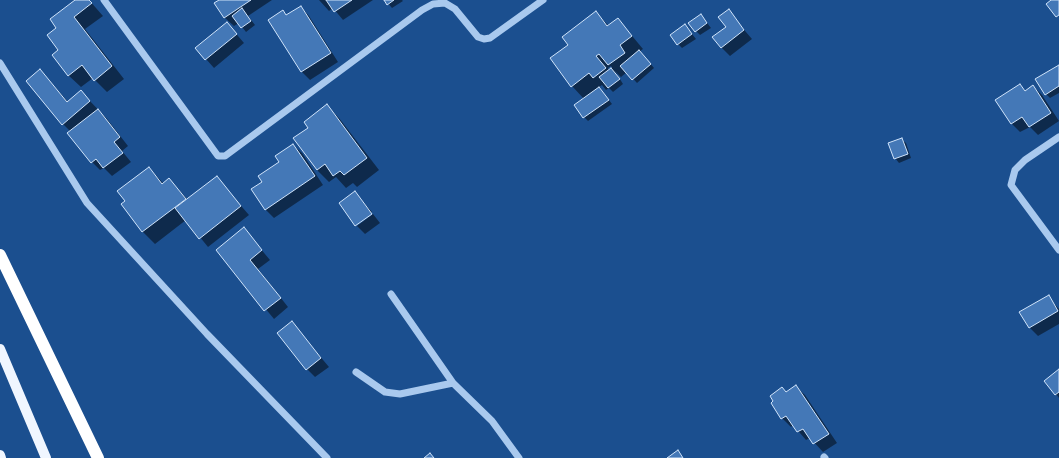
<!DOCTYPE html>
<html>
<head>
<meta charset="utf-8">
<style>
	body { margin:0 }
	canvas { display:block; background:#1b4f8f }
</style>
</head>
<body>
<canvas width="1059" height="458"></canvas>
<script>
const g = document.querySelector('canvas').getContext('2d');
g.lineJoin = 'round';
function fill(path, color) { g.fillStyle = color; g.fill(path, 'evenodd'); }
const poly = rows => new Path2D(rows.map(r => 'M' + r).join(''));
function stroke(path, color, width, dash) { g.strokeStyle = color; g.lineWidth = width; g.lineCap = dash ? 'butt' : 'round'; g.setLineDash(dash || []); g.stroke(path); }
fill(poly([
	[76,0,89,0,103,16,85,29,124,79,107,92,93,78,81,87,68,75,60,50,58,28],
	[221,0,272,0,248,16,255,25,246,32,239,23,234,26,225,18,215,4],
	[319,0,373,0,343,20,333,8,329,11],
	[385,0,402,0,403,1,392,8],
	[301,7,309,16,338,62,310,80,302,72,269,20,283,11,287,16],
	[728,11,752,39,730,56,721,47,727,27],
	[596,13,609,26,618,19,643,49,640,51,654,68,637,83,627,72,621,77,615,71,623,84,613,92,609,88,606,90,602,85,599,87,612,104,588,121,584,117,584,99,572,86,569,45],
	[611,66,612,68,609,70,608,68],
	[701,15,711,28,700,35,696,31],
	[227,23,244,43,214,68,206,59],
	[685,25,696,39,682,48,678,44],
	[1059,66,1059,93,1050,98,1046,94],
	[48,79,68,102,81,92,89,100,107,119,128,146,122,151,131,162,112,176,104,168,100,170,92,162,71,132,63,124],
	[1020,85,1026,91,1033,86,1042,95,1059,121,1038,135,1030,127,1020,132,1012,124,997,101],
	[327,106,339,118,379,170,357,187,353,183,346,188,336,177,329,182,317,170,309,128],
	[901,139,906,143,911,158,899,163,895,158],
	[293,145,302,153,323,185,274,218,265,209,263,182],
	[149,168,164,184,169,179,188,200,217,178,249,215,208,247,186,220,155,244,143,232,122,204,126,201],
	[355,193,372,212,356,224],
	[373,214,380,223,365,234,357,226],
	[244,229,270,260,258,269,288,307,274,319,217,250],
	[1048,297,1059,309,1059,324,1038,336,1030,328,1021,313],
	[292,323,329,367,315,377,307,369],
	[1059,371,1059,398,1056,394],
	[796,387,805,395,837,443,823,452,810,438,806,440,793,425,791,427,782,418,782,388,787,393]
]), '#0007');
const building = poly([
	[75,0,89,0,92,3,74,17,112,66,94,81,82,65,68,76,52,55,58,50,47,35,56,28,50,19,75,0],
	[219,0,251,0,224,18,214,3,219,0],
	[326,0,352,0,334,12,326,0],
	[384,0,394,0,387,5,384,0],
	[1051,0,1059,0,1059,15,1056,17,1046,4,1051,0],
	[301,6,331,53,301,72,268,20,283,10,286,15,301,6],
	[242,8,251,21,241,28,232,16,242,8],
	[729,9,744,30,721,48,712,37,726,27,718,17,729,9],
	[596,11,607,26,618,18,632,36,620,45,625,53,608,65,599,54,596,56,606,68,593,78,589,73,571,87,550,58,568,45,562,37,596,11],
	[701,14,707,23,695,32,688,23,701,14],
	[227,22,237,34,205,60,195,48,227,22],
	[685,24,692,34,677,45,670,35,685,24],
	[639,50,651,64,632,80,620,66,639,50],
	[1059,65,1059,86,1045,95,1035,79,1059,65],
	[611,68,620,79,608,88,599,77,611,68],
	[40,69,67,102,81,90,90,101,62,125,26,81,40,69],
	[1020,84,1025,91,1033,85,1051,113,1029,127,1022,117,1011,124,995,100,1020,84],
	[599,87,609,100,583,118,574,105,599,87],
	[327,104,367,158,344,175,340,171,333,176,325,164,317,170,293,138,308,128,304,122,327,104],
	[98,109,120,137,114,142,123,153,103,168,96,159,91,163,67,133,98,109],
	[902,138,908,154,894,159,888,143,902,138],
	[293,144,315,176,265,210,251,189,262,182,258,176,279,162,275,156,293,144],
	[149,167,162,184,169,178,186,199,142,232,121,204,125,201,117,191,149,167],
	[217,176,241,206,199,239,175,208,217,176],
	[355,191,372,214,355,226,339,203,355,191],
	[244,227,262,250,250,260,281,298,264,311,216,250,244,227],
	[1049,295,1058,311,1029,328,1019,312,1049,295],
	[292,321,321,358,306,370,277,333,292,321],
	[1059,369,1059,392,1055,395,1044,381,1059,369],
	[796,385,829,434,813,444,803,429,797,432,786,416,781,419,771,403,773,401,770,396,782,387,786,392,796,385],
	[678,450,683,458,667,458,678,450],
	[430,453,434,458,424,458,430,453]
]);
fill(building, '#4478b7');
stroke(building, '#cfe3fa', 1);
stroke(poly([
	[104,0,218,156,225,156,422,10,433,4,445,3,455,9,478,37,484,39,490,38,543,0],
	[0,63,87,203,207,334,327,458],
	[1059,137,1025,160,1015,170,1011,185,1059,250],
	[391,294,453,383],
	[356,372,385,392,400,394,453,383,492,421,519,458],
	[824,457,825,458]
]), '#a9c9ee', 7);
stroke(poly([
	[0,349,46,458],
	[0,455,1,458]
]), '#f0f6ff', 10);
stroke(poly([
	[0,255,98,458]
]), '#fff', 12);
</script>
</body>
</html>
